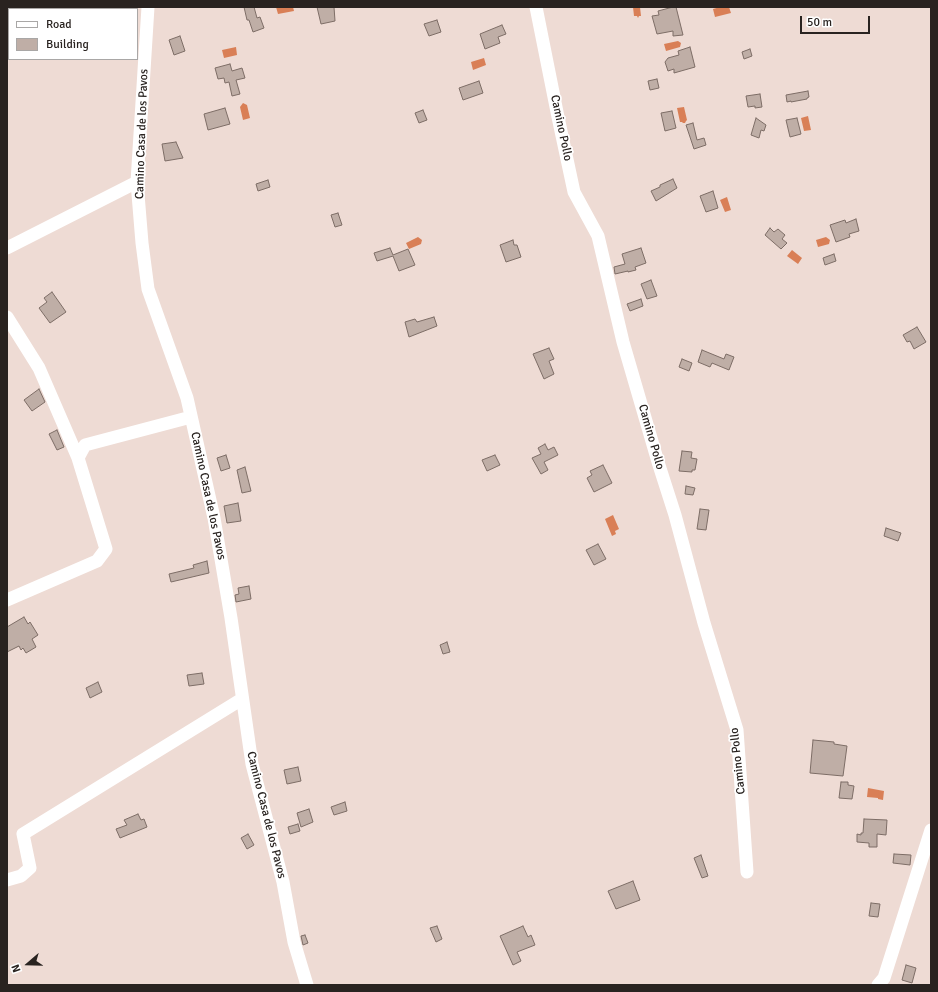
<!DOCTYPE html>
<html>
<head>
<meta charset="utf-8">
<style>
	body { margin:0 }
	#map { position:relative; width:938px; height:992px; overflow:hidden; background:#eedbd4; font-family:Signika,sans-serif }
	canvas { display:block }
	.frame { position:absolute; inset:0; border:8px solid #292320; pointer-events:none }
	.legend { position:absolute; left:8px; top:8px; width:130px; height:52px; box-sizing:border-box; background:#fff; border:1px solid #a9a7a6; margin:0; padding:5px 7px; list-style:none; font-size:12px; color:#292320 }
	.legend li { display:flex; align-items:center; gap:8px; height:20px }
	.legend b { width:20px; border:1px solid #a9a7a6 }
	.north { position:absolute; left:8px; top:944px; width:40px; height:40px; -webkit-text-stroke:3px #fff; paint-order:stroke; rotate:250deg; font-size:11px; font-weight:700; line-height:16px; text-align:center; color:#292320 }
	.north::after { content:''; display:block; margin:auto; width:14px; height:18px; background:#292320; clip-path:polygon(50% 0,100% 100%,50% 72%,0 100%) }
	.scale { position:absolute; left:800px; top:16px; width:70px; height:18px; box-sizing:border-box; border:2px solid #292320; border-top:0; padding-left:5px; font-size:12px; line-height:14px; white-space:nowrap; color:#292320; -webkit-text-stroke:3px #fff; paint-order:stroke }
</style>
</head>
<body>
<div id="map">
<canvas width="938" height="992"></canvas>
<div class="frame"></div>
<ul class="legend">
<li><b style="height:5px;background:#fff"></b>Road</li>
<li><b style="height:11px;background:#bfaea6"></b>Building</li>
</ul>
<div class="north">N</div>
<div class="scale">50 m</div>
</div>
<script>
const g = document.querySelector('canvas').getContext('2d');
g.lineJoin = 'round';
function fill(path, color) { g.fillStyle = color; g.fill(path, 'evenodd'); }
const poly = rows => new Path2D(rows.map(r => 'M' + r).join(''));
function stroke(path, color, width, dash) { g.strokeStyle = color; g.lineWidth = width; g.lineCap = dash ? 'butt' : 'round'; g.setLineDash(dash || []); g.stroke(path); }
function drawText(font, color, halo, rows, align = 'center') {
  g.font = font + ' Signika,sans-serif'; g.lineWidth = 3.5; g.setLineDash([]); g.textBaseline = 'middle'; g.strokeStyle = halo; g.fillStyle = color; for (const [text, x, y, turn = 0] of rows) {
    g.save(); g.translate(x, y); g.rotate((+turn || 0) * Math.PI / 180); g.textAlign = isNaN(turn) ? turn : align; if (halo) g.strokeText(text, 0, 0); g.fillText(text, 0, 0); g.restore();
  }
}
fill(poly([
	[276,7,293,7,294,11,278,14],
	[633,7,640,7,641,16,639,16,638,18,637,16,634,16],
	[720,7,729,7,731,13,715,17,713,9],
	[678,41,681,43,680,47,666,51,664,44],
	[236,47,237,55,224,58,222,50],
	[484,58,486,65,473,70,471,62],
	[243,103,247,105,250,118,243,120,240,107],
	[684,107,687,120,686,121,685,123,683,123,682,122,680,122,677,108],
	[808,116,811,130,804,131,801,118],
	[727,197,731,210,725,212,720,200],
	[418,237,422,240,421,244,409,249,406,243],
	[826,237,830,240,829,244,818,247,816,240],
	[792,250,802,258,798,264,787,256],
	[613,515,619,529,615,531,616,534,612,536,605,519],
	[868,788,884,791,883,800,878,799,878,798,867,797]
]), '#d97f56');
const building = poly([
	[244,7,254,7,257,18,260,17,264,28,253,32,249,20,247,20,244,7],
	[317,7,334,7,335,21,321,24,317,7],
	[673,7,676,7,683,35,673,36,673,31,657,34,652,16,659,15,658,11,673,7],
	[437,20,441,32,429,36,424,24,437,20],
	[502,25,506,34,498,37,500,43,485,49,480,34,502,25],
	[180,36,185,51,174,55,169,40,180,36],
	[690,47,695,67,674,73,674,69,668,71,665,62,668,58,679,55,678,51,690,47],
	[750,49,752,56,744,59,742,52,750,49],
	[230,64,232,71,242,68,245,78,236,80,240,94,232,96,229,82,225,83,224,78,218,79,215,68,230,64],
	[657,79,659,88,650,90,648,81,657,79],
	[479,81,483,93,463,100,459,88,479,81],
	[808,91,809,97,807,98,807,99,791,102,791,101,787,102,786,95,808,91],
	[760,94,762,107,755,108,755,106,748,107,746,96,760,94],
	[225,108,230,124,208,130,204,114,225,108],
	[423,110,427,120,419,123,415,113,423,110],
	[672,111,676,128,665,131,661,113,672,111],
	[756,118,766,125,764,131,761,130,759,138,751,135,756,118],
	[797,118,801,134,790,137,786,120,797,118],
	[693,123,697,140,704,138,706,145,694,149,686,125,693,123],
	[176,142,183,158,165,161,162,144,176,142],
	[673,179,677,188,656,201,651,191,660,187,660,185,673,179],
	[268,180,270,187,258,191,256,184,268,180],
	[713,191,718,208,706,212,700,196,713,191],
	[338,213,342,225,335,227,331,215,338,213],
	[856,219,859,231,849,234,850,237,836,242,830,225,845,220,846,223,856,219],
	[770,228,774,232,778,229,785,235,782,239,787,243,781,249,765,235,770,228],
	[513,240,514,245,517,245,521,257,506,262,500,245,513,240],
	[390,248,393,255,408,249,415,265,399,271,393,256,377,261,374,253,390,248],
	[641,248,646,263,635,267,636,270,628,272,628,271,615,274,614,267,625,264,622,254,641,248],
	[834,254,836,261,825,265,823,258,834,254],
	[651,280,657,296,647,299,641,284,651,280],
	[52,292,66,312,50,323,39,308,47,302,44,298,52,292],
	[641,299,643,306,630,311,627,304,641,299],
	[434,317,437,326,409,337,405,322,415,319,417,322,434,317],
	[917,327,926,342,914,349,910,341,907,342,903,335,917,327],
	[549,348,554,359,549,361,554,374,544,379,533,354,549,348],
	[702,350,724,359,726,354,734,357,729,370,712,363,710,367,698,362,702,350],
	[682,359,692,363,689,371,679,367,682,359],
	[39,389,45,402,32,411,24,400,39,389],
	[57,430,64,447,57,450,49,434,57,430],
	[545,444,548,450,554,447,558,455,544,462,548,470,541,474,532,458,541,454,538,448,545,444],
	[682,451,692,452,691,458,697,459,695,470,692,470,692,472,679,471,682,451],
	[226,455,230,468,221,471,217,458,226,455],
	[495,455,500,465,487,471,482,460,495,455],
	[603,465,612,483,594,492,587,478,592,475,590,471,603,465],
	[245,467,251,491,242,493,237,470,245,467],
	[686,486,695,488,693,495,685,494,686,486],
	[238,503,241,521,227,523,224,506,238,503],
	[700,509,709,510,706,530,697,529,700,509],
	[886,528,901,533,898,541,884,536,886,528],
	[598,544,606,559,594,565,586,550,598,544],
	[207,561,209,573,171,582,169,574,194,568,193,565,207,561],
	[249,586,251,599,236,602,235,595,239,594,238,588,249,586],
	[24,617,28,624,30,622,38,635,32,639,36,647,26,653,23,648,21,650,19,646,7,652,7,627,24,617],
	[447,642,450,652,443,654,440,645,447,642],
	[202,673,204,684,189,686,187,675,202,673],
	[98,682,102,692,90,698,86,688,98,682],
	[813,740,834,742,834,744,847,746,843,776,810,773,813,740],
	[298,767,301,781,287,784,284,770,298,767],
	[841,782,848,782,848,785,854,786,852,799,839,798,841,782],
	[345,802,347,811,334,815,331,807,345,802],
	[309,809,313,822,301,827,297,813,309,809],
	[138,814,141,820,144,819,147,827,120,838,116,829,127,825,124,820,138,814],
	[864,819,887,820,886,835,877,834,877,847,869,847,869,843,857,842,857,834,861,835,861,833,863,833,864,819],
	[298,824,300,831,290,834,288,827,298,824],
	[248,834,254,845,247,849,241,838,248,834],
	[894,854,911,855,910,865,893,863,894,854],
	[701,855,708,876,702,878,694,858,701,855],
	[633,881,640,900,616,909,608,891,633,881],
	[871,903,880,904,878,917,869,916,871,903],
	[437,926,442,939,436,942,430,928,437,926],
	[523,926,528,937,531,935,535,945,517,952,521,961,513,965,500,936,523,926],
	[305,935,308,943,303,945,301,936,305,935],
	[906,965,916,968,912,983,902,980,906,965]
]);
fill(building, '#bfaea6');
stroke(building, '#7d6d66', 1);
stroke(poly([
	[148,7,137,182,142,243,148,289,187,398,214,518,231,618,252,764,283,882,294,942,307,985],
	[536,7,558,117,574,192,598,236,623,342,658,462,675,515,704,623,737,730,747,872],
	[7,248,137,182],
	[7,317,39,368,78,458],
	[7,600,97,561,106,549,78,458,85,445,191,417],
	[7,880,21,876,30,868,23,834,242,699],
	[878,985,884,978,931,830]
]), '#fff', 13);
drawText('12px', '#292320', '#fff', [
	["Camino Pollo",561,128,78],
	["Camino Casa de los Pavos",142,134,-88],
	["Camino Pollo",651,437,74],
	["Camino Casa de los Pavos",208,496,78],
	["Camino Pollo",738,761,-96],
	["Camino Casa de los Pavos",266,815,76]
]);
</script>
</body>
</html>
